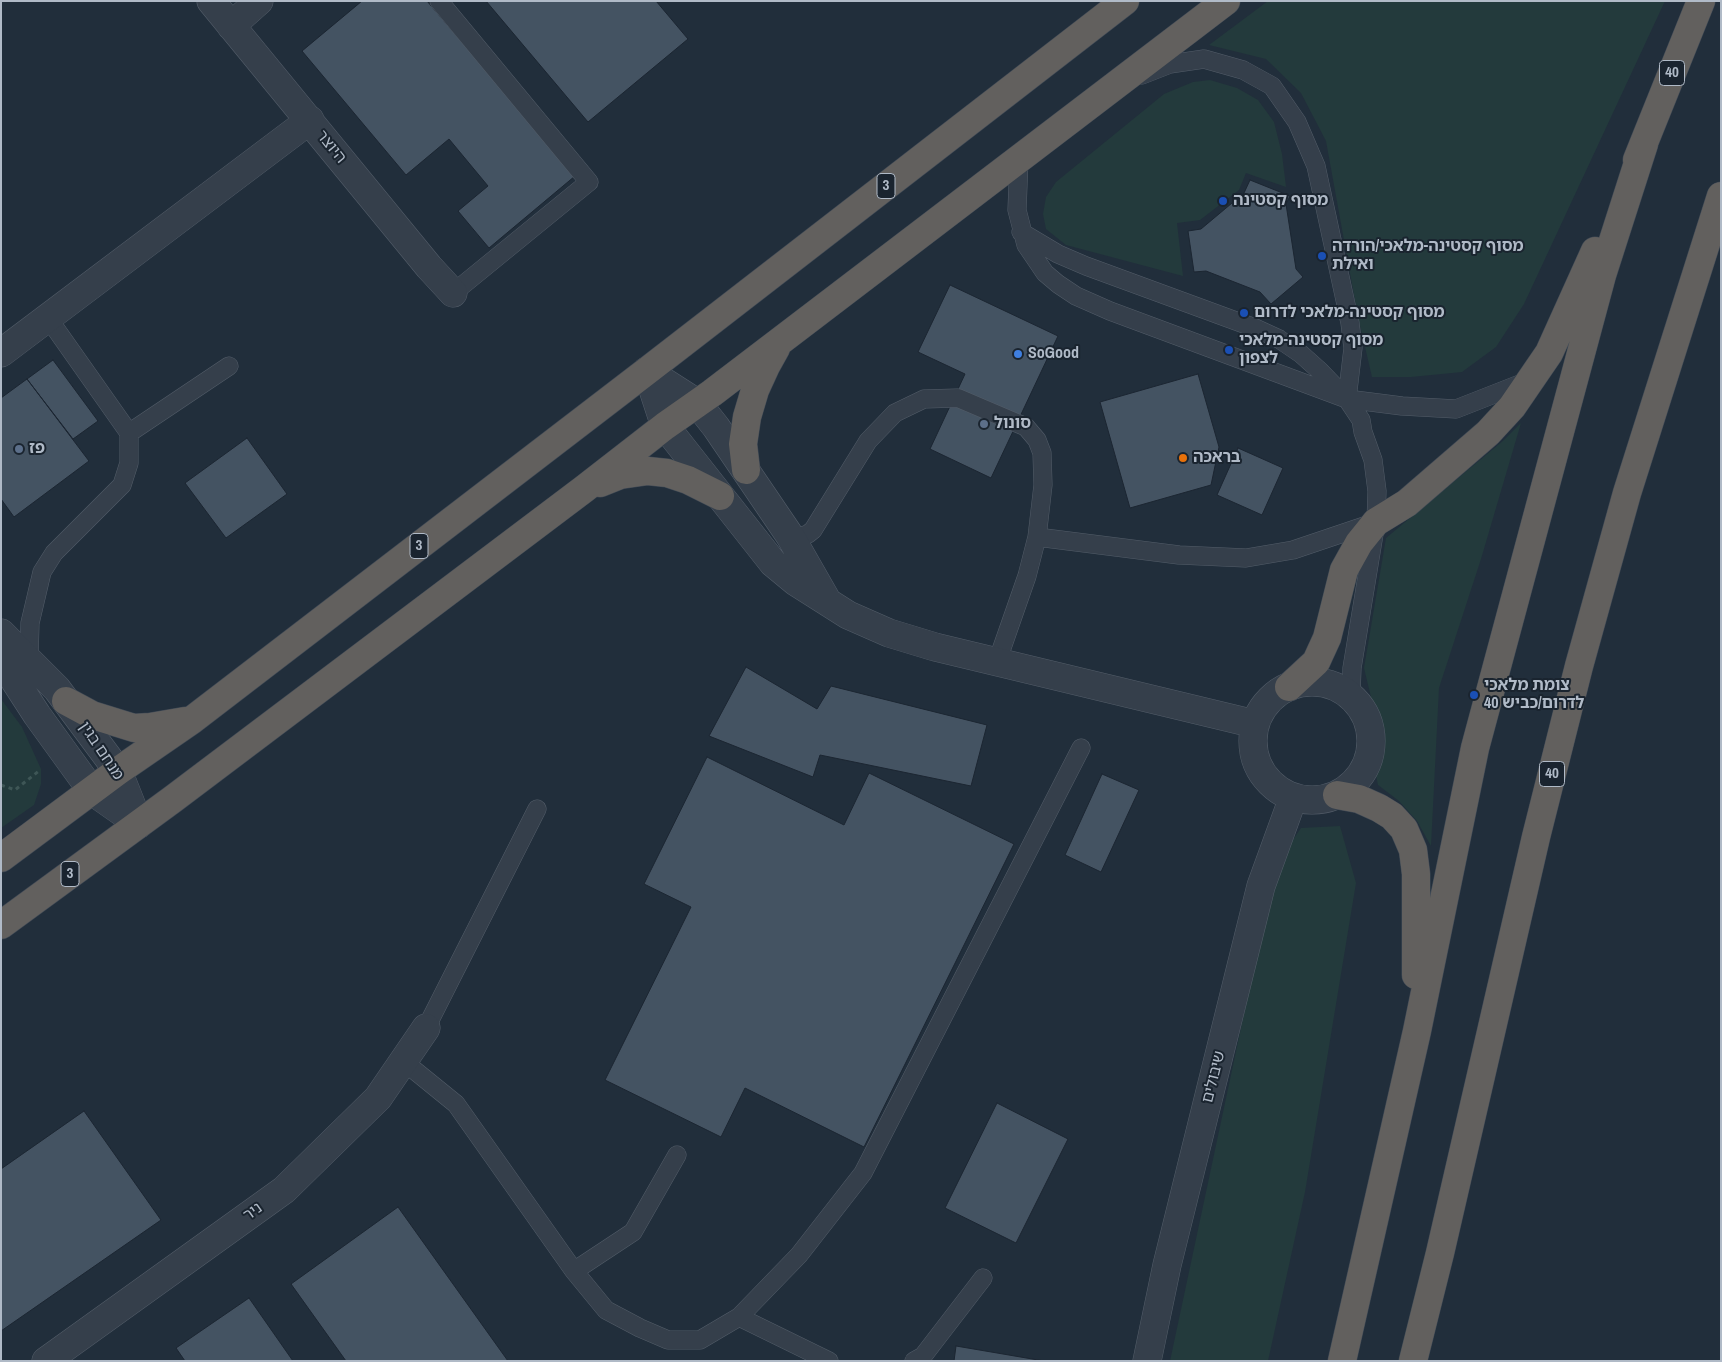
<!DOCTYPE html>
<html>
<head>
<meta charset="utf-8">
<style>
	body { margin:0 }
	#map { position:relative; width:1722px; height:1362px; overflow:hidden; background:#212e3b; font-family:"Archivo Narrow",sans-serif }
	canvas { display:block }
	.frame { position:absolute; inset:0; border:2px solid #b0bac7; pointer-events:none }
</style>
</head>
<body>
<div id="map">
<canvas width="1722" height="1362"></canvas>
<div class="frame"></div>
</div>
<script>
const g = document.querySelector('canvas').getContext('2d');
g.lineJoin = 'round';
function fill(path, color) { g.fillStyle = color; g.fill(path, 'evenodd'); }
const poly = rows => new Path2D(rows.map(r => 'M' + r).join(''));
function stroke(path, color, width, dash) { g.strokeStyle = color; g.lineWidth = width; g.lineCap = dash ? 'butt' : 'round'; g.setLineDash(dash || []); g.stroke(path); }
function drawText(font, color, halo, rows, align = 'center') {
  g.font = font + ' "Archivo Narrow","Noto Sans Hebrew",sans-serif'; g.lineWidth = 4; g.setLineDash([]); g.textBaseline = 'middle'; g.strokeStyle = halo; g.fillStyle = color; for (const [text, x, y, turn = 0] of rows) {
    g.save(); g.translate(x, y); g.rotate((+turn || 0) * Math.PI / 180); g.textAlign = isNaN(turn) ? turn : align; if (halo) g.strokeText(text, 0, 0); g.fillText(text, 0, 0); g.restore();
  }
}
fill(poly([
	[1268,1,1665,1,1524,304,1496,347,1462,372,1411,377,1372,377,1358,317,1326,141,1301,93,1266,59,1209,45],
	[1210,80,1237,88,1258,100,1274,122,1282,154,1286,187,1246,173,1239,190,1200,220,1177,223,1183,276,1066,245,1046,229,1043,214,1046,197,1056,182,1164,94,1193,82],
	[1521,423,1481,559,1439,688,1431,846,1417,821,1399,801,1378,785,1368,737,1371,720,1371,697,1364,668,1386,538,1504,440],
	[1,699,22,727,41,769,41,784,34,805,1,828],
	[1340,826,1356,883,1305,1192,1268,1361,1170,1361,1254,967,1273,869,1301,828]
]), '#233a3c');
const building = poly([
	[362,1,427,1,575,176,489,248,458,211,488,186,449,139,406,175,302,51,362,1],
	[486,1,656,1,688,39,588,122,486,1],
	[1250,180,1290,196,1286,204,1296,269,1303,277,1271,304,1260,292,1206,271,1194,272,1188,231,1201,229,1244,193,1250,180],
	[950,285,1058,336,991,478,930,449,965,374,918,352,950,285],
	[53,360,98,421,73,439,27,379,53,360],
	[1198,374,1219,447,1211,485,1130,508,1100,402,1198,374],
	[27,379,89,461,14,517,1,499,1,398,27,379],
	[247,438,287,494,226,538,185,483,247,438],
	[1238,448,1283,468,1262,515,1217,495,1238,448],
	[746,667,817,709,831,686,987,725,971,786,820,755,813,777,709,736,746,667],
	[707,757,844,825,869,773,1014,844,864,1147,745,1088,721,1137,605,1080,691,907,644,884,707,757],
	[1102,774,1139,790,1101,872,1065,855,1102,774],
	[997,1103,1068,1139,1016,1243,945,1208,997,1103],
	[84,1111,161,1220,1,1331,1,1169,84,1111],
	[398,1207,508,1361,346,1361,291,1284,398,1207],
	[249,1298,293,1361,185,1361,176,1348,249,1298],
	[956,1346,1044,1361,954,1361,956,1346]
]);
fill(building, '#445362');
stroke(building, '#1c2632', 1);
const service = poly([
	[439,1,589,182,453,293],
	[1142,75,1170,64,1204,59,1243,70,1272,86,1297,122,1316,166,1350,323,1353,348,1347,399],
	[1019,160,1017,210,1026,245,1045,273,1058,284,1076,296,1110,311,1347,399,1402,406,1456,409,1530,380],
	[1021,232,1058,254,1086,266,1255,328,1279,339,1301,354,1320,371,1347,399,1361,420,1363,432,1373,460,1377,491,1376,522,1352,668,1351,696],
	[129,433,229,366],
	[790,536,800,537,808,534,813,530,868,441,895,413,924,399,958,398,1026,427,1037,440,1042,453,1043,485,1037,537,1027,576,997,662],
	[1037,537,1179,555,1246,558,1293,550,1373,523],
	[29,659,30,623,42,572,54,553,122,485,129,463,129,433,48,318],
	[426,1028,537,809],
	[403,1061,456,1104,574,1271,606,1310,640,1328,668,1340,700,1340,739,1317,799,1255,863,1173,1081,748],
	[574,1271,633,1232,677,1155],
	[739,1317,829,1361],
	[914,1361,923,1356,983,1278]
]);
const minor = poly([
	[211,1,429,267,453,293],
	[231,26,259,1],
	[1,353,310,120],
	[647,371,665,426,773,563,796,582,848,615,889,633,935,647,1255,724],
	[647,371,697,403,716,427,790,536,826,599],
	'1253 741a59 59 0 1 1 118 0a59 59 0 1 1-118 0Z',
	[46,1361,284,1190,378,1098,426,1028],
	[1147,1361,1167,1265,1261,886,1293,798]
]);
const tertiary = poly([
	[1,633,57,689,118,771,139,824],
	[1,654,15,681,37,715,92,791,139,824]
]);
const trunk = poly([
	[1637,160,1701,1],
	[746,470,743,444,747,417,755,390,766,366,776,348],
	[600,483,620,475,648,471,667,473,688,480,720,496],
	[1289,687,1316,662,1327,638,1344,570,1359,543,1376,522,1407,503,1488,433,1512,407,1549,353,1595,251],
	[66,701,92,715,134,728,150,727,185,721],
	[1337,795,1359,799,1379,808,1392,816,1404,829,1413,850,1416,874,1416,975],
	[1,858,118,771,192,720,647,371,1125,1],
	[1,925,173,799,584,489,665,426,712,393,1226,1],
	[1342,1361,1417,1031,1475,748,1602,275,1644,144],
	[1413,1361,1440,1253,1536,837,1579,666,1627,493,1721,196]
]);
stroke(service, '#535d69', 19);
stroke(minor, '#535d69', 29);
stroke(tertiary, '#535d69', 29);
stroke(trunk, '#404a56', 29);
stroke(poly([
	[1,785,15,790,40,770]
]), '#3e5656', 3, [4, 4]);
stroke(service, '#353f4b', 18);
stroke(minor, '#353f4b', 28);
stroke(tertiary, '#353f4b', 28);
stroke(trunk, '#62605e', 28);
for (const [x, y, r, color] of [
	[1223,201,5,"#1a4fb4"],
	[1322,256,5,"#1a4fb4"],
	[1244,313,5,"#1a4fb4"],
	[1229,350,5,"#1a4fb4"],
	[1018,354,5,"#3f7fe0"],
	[984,424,5,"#5c6f8a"],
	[19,449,5,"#5c6f8a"],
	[1183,458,5,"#e8710a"],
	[1474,695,5,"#1a4fb4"]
]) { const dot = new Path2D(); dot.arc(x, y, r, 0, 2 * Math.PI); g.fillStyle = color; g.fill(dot); stroke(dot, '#1a242f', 2); }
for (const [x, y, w] of [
	[1672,73,25],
	[886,186,18],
	[419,546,18],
	[1552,774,25],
	[70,874,18]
]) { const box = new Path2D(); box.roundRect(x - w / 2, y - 12.5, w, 25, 4); g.fillStyle = '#1a242f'; g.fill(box); stroke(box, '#b0bac7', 1); }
drawText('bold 15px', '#b0bac7', null, [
	["40",1672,73],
	["3",886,186],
	["3",419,546],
	["40",1552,774],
	["3",70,874]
]);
drawText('16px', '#b0bac7', '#1a242f', [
	["היוצר",331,147,51],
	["מנחם בגין",101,751,56],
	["שיבולים",1214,1077,-76],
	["ניר",253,1212,-36]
]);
drawText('bold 16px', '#b0bac7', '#1a242f', [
	["מסוף קסטינה",1233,201],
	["מסוף קסטינה-מלאכי/הורדה",1332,247],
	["ואילת",1332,265],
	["מסוף קסטינה-מלאכי לדרום",1254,313],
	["מסוף קסטינה-מלאכי",1239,341],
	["לצפון",1239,359],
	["SoGood",1028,354],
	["סונול",994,424],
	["פז",29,449],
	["בראכה",1193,458],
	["צומת מלאכי",1484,686],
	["לדרום/כביש 40",1484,704]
], 'left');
</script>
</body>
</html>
